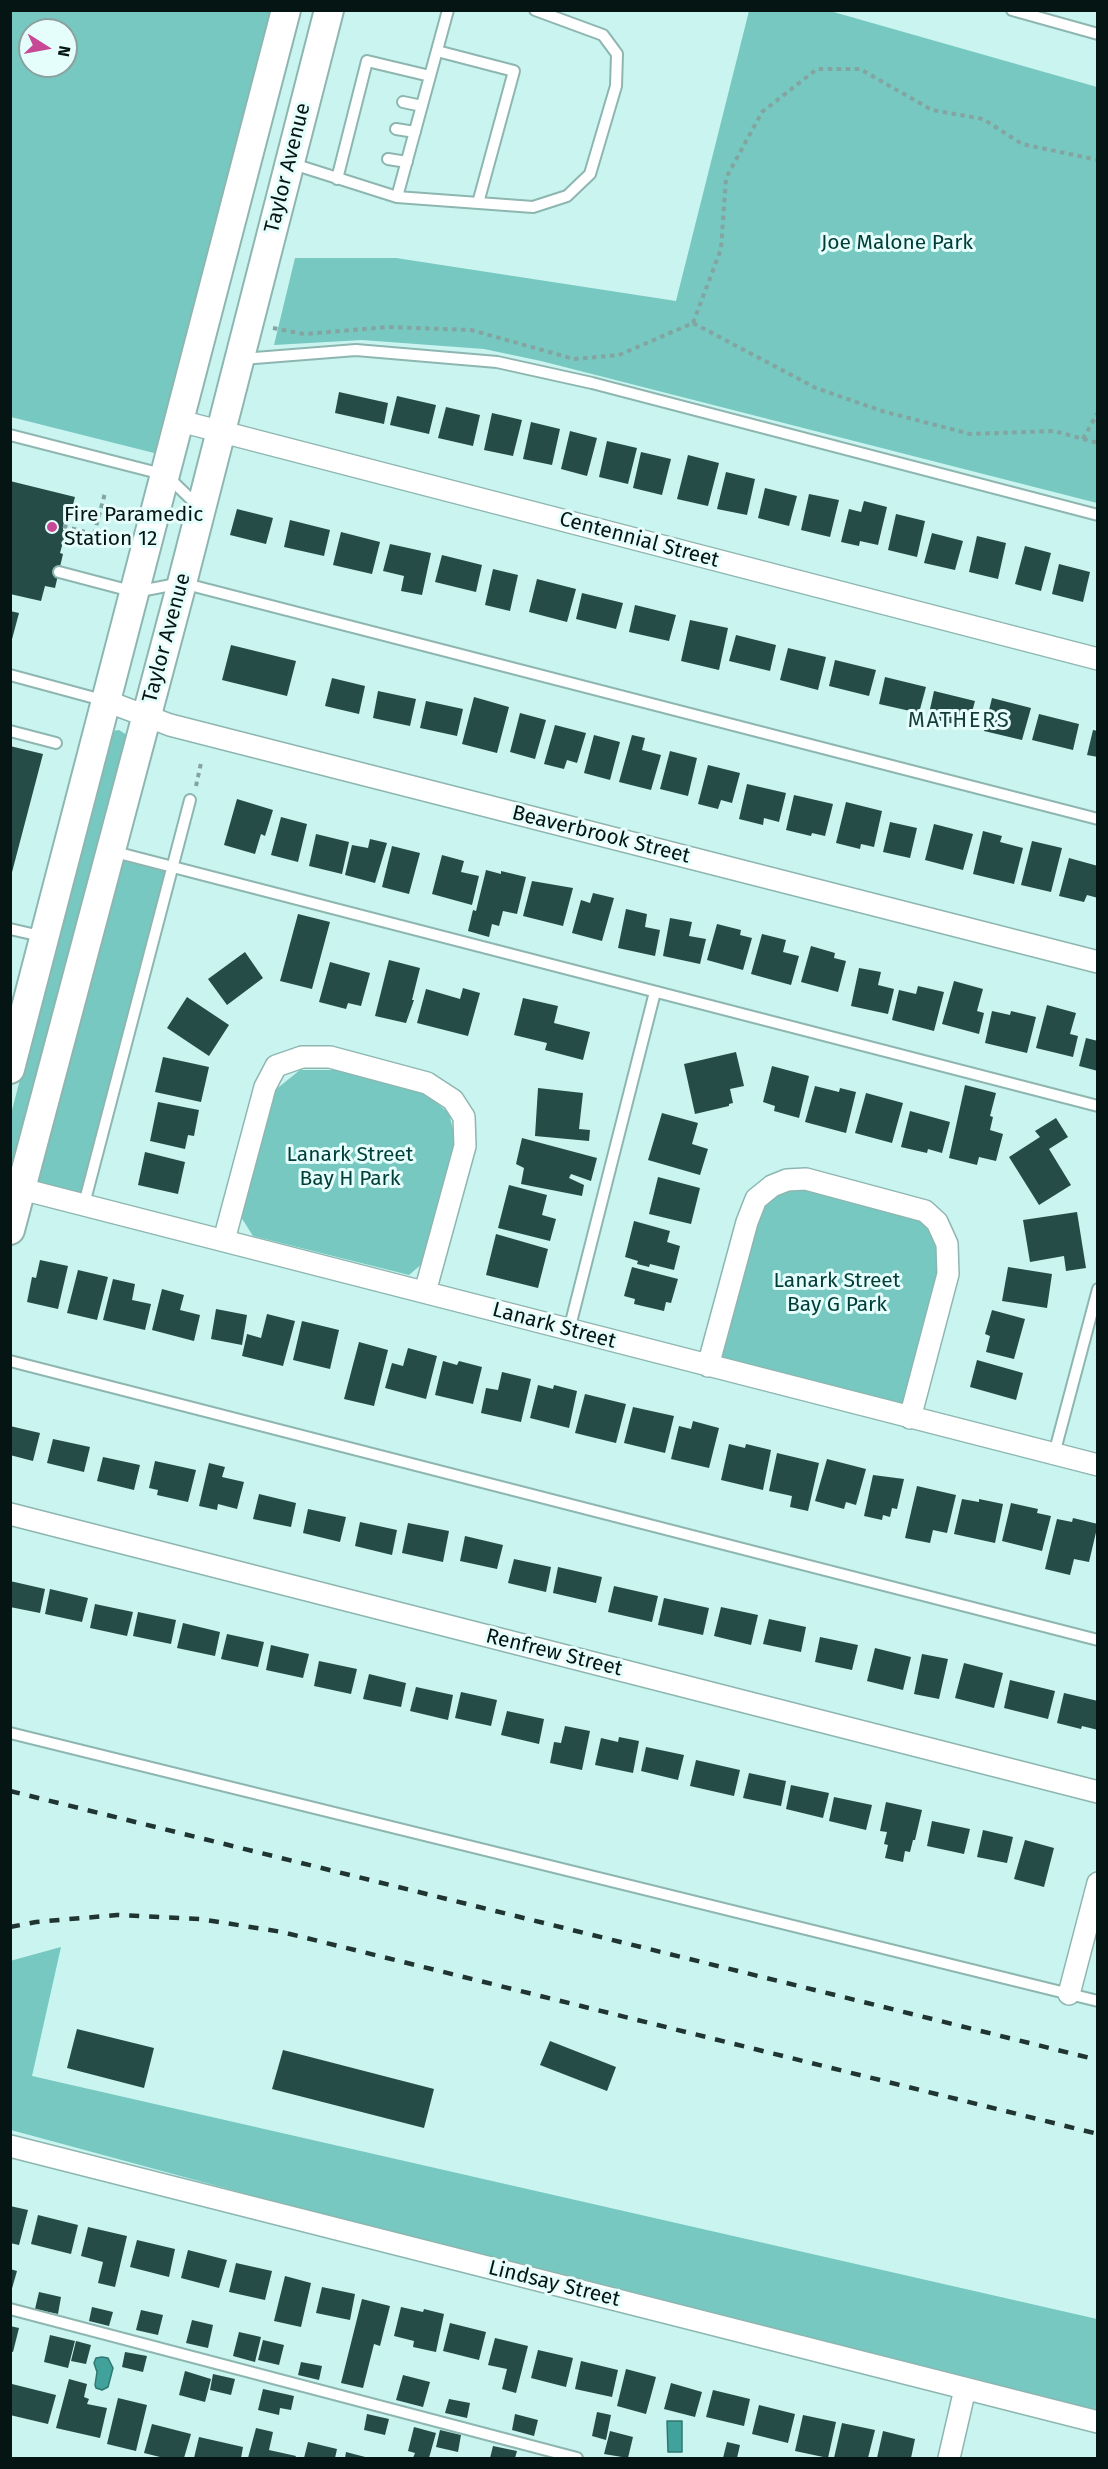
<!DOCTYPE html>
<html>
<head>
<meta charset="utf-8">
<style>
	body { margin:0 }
	#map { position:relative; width:1108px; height:2469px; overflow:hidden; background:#caf4ef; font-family:"Fira Sans",sans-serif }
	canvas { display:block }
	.frame { position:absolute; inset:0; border:12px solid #051513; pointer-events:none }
	.north { position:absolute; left:18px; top:18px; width:60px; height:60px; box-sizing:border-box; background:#e5fefb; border:2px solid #8ba19e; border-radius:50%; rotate:101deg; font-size:16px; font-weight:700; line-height:24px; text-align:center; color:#051513 }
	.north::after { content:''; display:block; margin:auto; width:21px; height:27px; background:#c74894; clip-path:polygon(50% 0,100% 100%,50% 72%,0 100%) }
</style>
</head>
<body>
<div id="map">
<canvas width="1108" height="2469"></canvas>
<div class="frame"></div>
<div class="north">N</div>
</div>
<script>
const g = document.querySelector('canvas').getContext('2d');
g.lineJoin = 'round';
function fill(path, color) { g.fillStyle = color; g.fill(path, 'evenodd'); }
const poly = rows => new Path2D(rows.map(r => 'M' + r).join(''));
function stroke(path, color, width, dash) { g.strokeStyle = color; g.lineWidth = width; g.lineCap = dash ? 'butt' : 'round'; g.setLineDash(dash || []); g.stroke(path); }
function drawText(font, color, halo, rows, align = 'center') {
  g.font = font + ' "Fira Sans",sans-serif'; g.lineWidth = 6; g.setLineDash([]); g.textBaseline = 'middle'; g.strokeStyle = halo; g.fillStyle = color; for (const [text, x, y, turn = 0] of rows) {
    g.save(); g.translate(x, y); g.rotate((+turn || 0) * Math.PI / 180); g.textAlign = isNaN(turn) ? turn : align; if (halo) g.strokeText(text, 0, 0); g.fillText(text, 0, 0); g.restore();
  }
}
fill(poly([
	[268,10,285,15,170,457,11,417,11,11],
	[30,30,66,30,66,66,30,66],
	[749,11,830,11,1097,87,1097,503,541,361,484,349,362,340,274,345,295,258,396,258,676,301],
	[119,730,127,735,14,1166,11,1168,11,1114,109,736,113,731],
	[111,851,173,868,84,1204,22,1188],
	[300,1070,335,1070,425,1094,449,1113,456,1142,423,1263,409,1275,253,1236,241,1217,274,1091],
	[787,1180,925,1211,947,1244,910,1418,708,1366,747,1222],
	[61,1947,32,2076,1097,2319,1097,2422,965,2389,11,2130,10,1961]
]), '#76c8c0');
const water = poly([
	[102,2357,108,2358,113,2368,108,2387,102,2390,96,2388,95,2385,97,2372,94,2363,96,2358,102,2357],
	[667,2421,682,2421,682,2452,668,2452,667,2421]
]);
fill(water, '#40a29a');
stroke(water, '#2e7872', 1.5);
fill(poly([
	[339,392,388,403,384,424,335,413],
	[397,396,436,405,429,434,390,425],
	[446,407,480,415,473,446,438,438],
	[492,413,522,420,513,456,484,450],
	[531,422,560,429,552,465,523,459],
	[570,431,597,438,587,476,561,469],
	[607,441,637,448,628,484,599,477],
	[641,452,671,459,662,495,633,488],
	[688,455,719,463,708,506,677,499],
	[726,472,755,479,747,515,717,509],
	[10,481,75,497,69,520,65,519,63,526,63,530,66,531,60,553,63,554,55,588,45,586,41,601,10,594],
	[765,488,797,496,789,526,758,518],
	[809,494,839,500,830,537,801,530],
	[864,501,887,507,878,545,860,541,859,546,841,542,849,509,861,512],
	[237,509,273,518,266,544,230,535],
	[896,514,925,521,917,557,888,550],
	[290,520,330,530,324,556,284,547],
	[341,532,380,542,372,574,333,565],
	[932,533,963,541,955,570,924,563],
	[977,536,1006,543,998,579,969,572],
	[390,544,431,553,422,595,401,591,404,576,383,571],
	[1025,546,1051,553,1041,591,1015,584],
	[442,555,482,565,476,592,435,582],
	[1059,564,1090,572,1083,602,1052,594],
	[493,569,518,575,510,611,485,605],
	[537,579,576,589,567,622,529,612],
	[582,593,623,603,616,629,576,619],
	[635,605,676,615,669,641,629,632],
	[10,611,19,613,11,643,10,642],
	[690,620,728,628,719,670,681,661],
	[736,635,776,645,770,671,729,661],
	[231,645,296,661,287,696,222,680],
	[788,648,826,657,818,690,780,680],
	[835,660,876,670,869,696,829,686],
	[885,677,926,687,919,713,879,704],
	[332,678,365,686,359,714,325,706],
	[378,691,416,699,410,726,373,718],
	[934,691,975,701,968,727,928,718],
	[474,697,509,707,497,753,462,744],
	[992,698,1031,708,1022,740,984,731],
	[426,701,463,709,457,736,420,728],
	[520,713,546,720,535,759,510,752],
	[1039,714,1079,724,1073,750,1032,740],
	[555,725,586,733,577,763,567,760,564,769,544,764],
	[1093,730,1098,731,1098,757,1087,755],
	[594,735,620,742,610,780,584,773],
	[632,735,645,738,642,750,661,755,651,790,619,782],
	[10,746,43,754,11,876,10,876],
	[670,751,697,758,688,796,660,789],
	[708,765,740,773,732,803,721,800,718,809,698,804],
	[747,784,786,793,779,822,764,818,763,825,739,819],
	[794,795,833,804,825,836,812,833,811,836,786,830],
	[237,799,273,810,265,836,261,834,255,854,224,845],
	[846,802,882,811,874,847,861,844,860,849,836,843],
	[281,817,307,824,298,862,271,855],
	[890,822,917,828,910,858,883,852],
	[934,824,973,834,963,870,925,860],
	[983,831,1002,836,1000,842,1023,848,1014,884,973,874],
	[316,834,349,842,342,874,309,866],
	[370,839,387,843,375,883,345,875,352,845,368,848],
	[1032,841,1062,848,1051,892,1021,885],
	[392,846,420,853,409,894,382,887],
	[442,855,464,861,461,872,479,876,472,905,432,894],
	[1069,858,1098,866,1098,898,1087,895,1084,902,1059,896],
	[486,870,501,874,501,871,526,877,517,914,503,911,499,926,492,924,489,937,468,931,473,910,476,911],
	[532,881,573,888,563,926,523,916],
	[593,893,614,898,602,941,572,933,581,900,590,903],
	[626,909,647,914,645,927,660,930,655,956,618,948],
	[298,914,330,922,312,989,280,981],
	[670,918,692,922,689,936,706,939,700,964,663,956],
	[717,924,741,930,740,935,752,938,743,970,707,960],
	[762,934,786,940,783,952,799,956,791,985,751,974],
	[811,946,835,953,834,958,846,961,838,992,801,982],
	[245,952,263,978,227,1005,208,979],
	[389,960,420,968,412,1000,414,1000,406,1023,375,1016],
	[330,962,370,973,361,1006,348,1003,346,1009,319,1002],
	[859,968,881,972,878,985,894,989,888,1014,851,1006],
	[954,981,983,989,977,1011,984,1013,979,1034,942,1024],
	[918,986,944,992,934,1031,892,1020,899,990,916,994],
	[463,988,480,993,468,1036,417,1023,426,989,460,999],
	[187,997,229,1025,209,1056,167,1028],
	[523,998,558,1006,554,1023,590,1032,583,1060,545,1050,547,1043,514,1035],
	[1047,1005,1076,1013,1070,1034,1078,1036,1073,1057,1036,1048],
	[992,1011,1010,1015,1011,1011,1036,1017,1027,1053,985,1043],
	[1086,1038,1098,1041,1098,1071,1079,1066],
	[736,1052,744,1086,730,1089,733,1103,729,1104,729,1106,695,1114,684,1064],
	[163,1057,209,1067,201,1102,155,1092],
	[772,1066,809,1076,799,1118,774,1111,775,1106,763,1102],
	[965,1085,996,1093,990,1116,993,1117,990,1130,1003,1134,996,1161,979,1157,977,1165,949,1158],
	[815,1086,839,1092,840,1088,856,1092,846,1133,805,1122],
	[538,1088,583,1093,579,1129,590,1130,589,1141,535,1136],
	[866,1093,903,1103,892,1143,855,1133],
	[158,1102,199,1110,194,1136,188,1135,185,1149,150,1141],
	[910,1111,950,1122,942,1153,928,1149,927,1153,901,1147],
	[662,1113,698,1123,692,1144,708,1149,700,1175,648,1160],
	[1056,1118,1068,1137,1049,1149,1071,1185,1039,1205,1009,1157,1040,1137,1035,1131],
	[522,1138,597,1158,591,1181,571,1174,569,1178,584,1185,582,1196,521,1184,524,1168,516,1164],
	[145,1152,185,1162,178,1194,138,1185],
	[658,1177,700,1188,691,1224,649,1214],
	[509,1185,547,1195,542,1215,556,1219,550,1241,498,1228],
	[1077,1212,1086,1268,1066,1271,1064,1256,1030,1262,1023,1220],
	[634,1221,670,1231,667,1242,680,1246,674,1270,650,1264,649,1267,637,1264,638,1261,625,1257],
	[496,1234,548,1249,538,1288,486,1275],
	[40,1260,68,1266,58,1309,27,1302,32,1277,36,1278],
	[632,1267,678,1279,671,1303,666,1302,664,1311,634,1304,635,1299,624,1296],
	[1008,1267,1052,1274,1047,1308,1002,1301],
	[78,1270,108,1277,97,1320,67,1313],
	[113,1279,135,1284,132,1300,151,1304,145,1330,103,1320],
	[162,1289,184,1295,180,1310,200,1315,194,1341,152,1330],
	[216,1309,247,1315,242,1345,211,1339],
	[992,1310,1025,1319,1014,1359,986,1352,990,1336,985,1334],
	[267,1314,295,1321,283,1366,242,1356,247,1334,261,1338],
	[302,1321,339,1330,330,1369,293,1360],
	[359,1342,388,1350,374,1406,344,1399],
	[408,1348,437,1356,426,1399,385,1388,392,1363,403,1366],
	[977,1360,1023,1373,1016,1400,970,1387],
	[443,1361,457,1365,459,1361,482,1367,473,1404,435,1395],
	[502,1372,531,1379,521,1422,481,1413,486,1388,498,1390],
	[538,1385,553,1389,554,1385,577,1391,569,1428,530,1418],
	[585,1394,626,1404,616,1443,575,1433],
	[633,1407,674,1416,665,1453,624,1443],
	[693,1421,719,1428,709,1468,671,1459,679,1426,691,1429],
	[10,1426,40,1433,33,1461,10,1455],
	[53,1439,90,1447,84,1472,47,1463],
	[729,1444,745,1448,746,1444,771,1450,763,1490,721,1480],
	[777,1453,819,1463,808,1511,790,1507,792,1496,769,1491],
	[103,1457,140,1465,134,1490,97,1481],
	[827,1459,866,1469,856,1505,846,1502,844,1509,815,1501],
	[155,1461,196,1470,188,1502,157,1495,158,1490,149,1488],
	[209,1463,225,1467,222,1477,244,1482,237,1509,218,1504,217,1510,199,1506],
	[873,1475,904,1479,897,1509,892,1508,890,1517,883,1515,882,1520,864,1516],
	[917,1486,956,1495,947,1533,933,1530,930,1543,905,1538],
	[259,1494,296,1503,291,1527,253,1519],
	[962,1499,979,1502,979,1499,1003,1504,995,1543,954,1534],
	[1011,1503,1038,1509,1037,1513,1051,1516,1042,1551,1002,1541],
	[308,1509,346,1517,340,1542,303,1533],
	[1073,1518,1098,1524,1089,1562,1074,1559,1070,1575,1045,1569,1057,1519,1072,1522],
	[360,1522,397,1530,392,1555,355,1546],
	[408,1523,449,1531,443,1562,402,1553],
	[465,1536,503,1545,497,1569,460,1561],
	[514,1559,551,1567,546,1592,508,1583],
	[558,1567,602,1577,596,1603,553,1593],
	[10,1581,45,1589,40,1613,10,1607],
	[614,1586,658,1596,652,1622,608,1612],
	[50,1589,88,1598,82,1622,45,1614],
	[664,1598,709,1608,703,1635,658,1625],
	[95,1604,133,1612,127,1636,90,1628],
	[721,1607,758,1615,751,1645,714,1636],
	[138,1612,176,1620,171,1644,133,1636],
	[769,1619,806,1627,801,1652,763,1644],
	[183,1623,220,1632,215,1656,177,1648],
	[227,1634,264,1642,258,1667,221,1659],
	[820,1637,858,1645,852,1670,815,1662],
	[271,1645,309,1654,303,1678,266,1670],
	[875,1648,911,1657,903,1690,867,1681],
	[922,1654,948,1659,939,1699,914,1694],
	[319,1661,357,1669,351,1694,314,1686],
	[964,1663,1003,1673,994,1708,955,1698],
	[369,1674,406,1683,401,1707,363,1699],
	[1010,1680,1055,1691,1048,1719,1004,1708],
	[416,1687,453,1695,448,1720,410,1711],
	[461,1692,497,1700,491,1726,455,1718],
	[1064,1693,1098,1701,1098,1730,1082,1726,1081,1729,1057,1723],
	[507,1711,544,1719,539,1744,501,1735],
	[565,1726,590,1731,582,1770,550,1763,554,1742,561,1743],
	[619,1737,639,1741,633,1773,595,1765,601,1738,618,1742],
	[646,1747,684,1755,678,1780,641,1771],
	[696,1760,740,1770,734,1796,690,1786],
	[749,1773,786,1781,781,1806,743,1798],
	[791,1785,829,1793,823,1818,786,1809],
	[834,1797,872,1805,866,1830,829,1821],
	[886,1802,922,1810,915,1840,913,1840,910,1852,905,1851,903,1862,885,1858,888,1845,884,1844,887,1832,880,1831],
	[932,1821,970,1829,964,1854,927,1846],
	[983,1830,1013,1837,1007,1863,977,1857],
	[1025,1840,1054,1848,1044,1887,1014,1879],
	[77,2029,154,2048,144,2088,67,2068],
	[550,2041,616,2067,607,2091,540,2065],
	[283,2050,434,2089,424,2128,272,2089],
	[10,2206,28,2210,19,2245,10,2243],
	[38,2215,78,2225,71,2254,31,2244],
	[88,2227,127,2236,115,2287,98,2283,103,2262,81,2256],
	[137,2240,175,2249,169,2277,130,2267],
	[188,2250,227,2260,219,2288,181,2278],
	[236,2263,272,2271,265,2300,229,2292],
	[10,2269,17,2271,11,2292,10,2292],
	[285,2276,311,2283,301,2327,274,2321],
	[322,2287,355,2294,350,2320,316,2313],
	[39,2292,61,2297,58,2314,35,2309],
	[362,2299,390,2306,380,2346,374,2344,363,2388,341,2383],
	[92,2307,113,2312,109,2326,89,2321],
	[401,2307,423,2312,424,2309,444,2314,436,2352,413,2347,414,2341,394,2336],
	[141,2310,163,2315,158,2335,136,2330],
	[192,2320,213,2325,208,2348,186,2343],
	[450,2323,486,2332,479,2360,443,2351],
	[10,2326,19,2328,13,2352,10,2351],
	[239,2332,261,2337,255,2362,233,2356],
	[50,2335,75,2341,68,2368,44,2362],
	[495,2338,528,2346,516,2393,502,2389,507,2369,488,2365],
	[263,2340,284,2345,279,2365,258,2360],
	[76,2341,91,2345,86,2364,71,2361],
	[538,2350,573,2358,566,2387,531,2378],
	[125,2352,147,2356,143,2372,122,2367],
	[581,2361,618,2370,612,2397,575,2389],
	[301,2362,322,2366,319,2380,298,2375],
	[626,2369,656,2377,646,2414,617,2406],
	[185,2371,211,2379,205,2402,179,2395],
	[213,2374,235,2379,231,2395,210,2390],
	[403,2375,430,2382,423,2407,396,2400],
	[69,2379,87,2384,84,2397,89,2399,87,2404,107,2408,100,2438,56,2428],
	[671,2383,702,2392,695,2417,664,2409],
	[12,2384,56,2395,48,2424,10,2415],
	[263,2389,294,2396,291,2410,280,2408,279,2415,258,2410],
	[713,2390,750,2399,744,2426,706,2417],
	[118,2398,147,2405,136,2451,107,2444],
	[449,2399,470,2403,467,2418,445,2413],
	[759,2405,795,2414,788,2443,752,2434],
	[597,2412,611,2415,606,2440,592,2436],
	[367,2414,389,2419,385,2435,364,2430],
	[515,2414,538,2420,534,2436,512,2430],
	[803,2415,836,2422,828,2458,795,2451],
	[842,2423,875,2430,868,2458,834,2458],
	[152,2424,191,2434,184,2458,164,2458,144,2453],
	[414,2427,436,2433,429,2458,413,2458,415,2453,408,2451],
	[256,2428,273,2432,269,2450,296,2456,295,2458,248,2458],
	[440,2430,461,2435,458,2452,436,2447],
	[610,2431,633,2437,628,2458,604,2454],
	[883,2431,915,2439,911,2458,877,2458],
	[199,2437,243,2447,241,2458,194,2458],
	[308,2442,337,2449,335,2458,304,2458],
	[727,2442,740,2445,737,2458,723,2458],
	[493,2446,517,2451,515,2458,490,2458],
	[346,2452,369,2458,345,2458]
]), '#264c48');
const service = poly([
	[1012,10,1098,34],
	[437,51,514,71,478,203],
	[403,102,422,106],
	[396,129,415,132],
	[388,159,407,162],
	[290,163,397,197,533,207,567,196,590,174,616,86,617,54,603,35,535,10],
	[337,179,367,61,430,76],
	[397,197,448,10],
	[242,359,356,350,497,362,592,383,1098,515],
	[10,435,166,475,199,507],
	[59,572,135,592,182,583,1098,819],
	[10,675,106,701],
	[10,731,56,743],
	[111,851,1098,1106],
	[10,929,45,937],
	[84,1204,190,800],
	[569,1330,655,992],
	[10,1361,1098,1640],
	[1054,1454,1098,1289],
	[10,1733,1098,2001],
	[10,2309,577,2458]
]);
const minor = poly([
	[180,421,1098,659],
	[106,701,170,725,1098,962],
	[10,1186,1098,1465],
	[224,1240,265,1087,276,1066,302,1057,330,1057,427,1083,453,1100,464,1117,465,1146,425,1292],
	[708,1366,747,1222,756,1199,772,1186,787,1180,806,1179,925,1211,937,1222,947,1244,948,1274,910,1418],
	[10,1514,1098,1792],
	[1069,1994,1098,1883],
	[10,2146,1098,2422],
	[949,2458,965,2389]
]);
const secondary = poly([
	[10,1069,286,10],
	[10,1230,182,583,329,10]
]);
stroke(service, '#8eb6b1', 14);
stroke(minor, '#8eb6b1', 24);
stroke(secondary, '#8eb6b1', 32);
stroke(poly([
	[693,323,721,249,726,178,762,112,817,69,860,69,932,110,983,119,1022,144,1098,160],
	[273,328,304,334,389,327,471,330,574,359,619,355,693,323,816,388,882,411,970,434,1054,431,1098,443],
	[1083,439,1098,412],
	[63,526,123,542],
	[94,534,105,493],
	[196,786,201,763]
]), '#84a4a1', 4, [4.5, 4.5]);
stroke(service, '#fff', 10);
stroke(minor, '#fff', 21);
stroke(secondary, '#fff', 28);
stroke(poly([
	[10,1791,1098,2060],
	[10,1927,36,1922,117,1915,200,1919,282,1932,1098,2134]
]), '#203432', 4.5, [10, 10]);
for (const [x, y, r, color] of [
	[52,527,6,"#c74894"]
]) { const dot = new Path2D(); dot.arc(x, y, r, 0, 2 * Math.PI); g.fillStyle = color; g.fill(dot); stroke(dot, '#e5fefb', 2); }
drawText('21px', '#051513', '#e5fefb', [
	["Taylor Avenue",288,168,-76],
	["Centennial Street",639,540,15],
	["Taylor Avenue",167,638,-75],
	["Beaverbrook Street",601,835,14],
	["Lanark Street",554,1326,15],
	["Renfrew Street",554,1653,14],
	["Lindsay Street",554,2284,14]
]);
drawText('21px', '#003d39', '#e5fefb', [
	["Joe Malone Park",897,243],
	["Lanark Street",350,1155],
	["Bay H Park",350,1179],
	["Lanark Street",837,1281],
	["Bay G Park",837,1305]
]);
drawText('21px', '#051513', '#e5fefb', [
	["Fire Paramedic",64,515],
	["Station 12",64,539]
], 'left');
g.letterSpacing = '1.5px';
drawText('22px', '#163d39', '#e5fefb', [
	["MATHERS",959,721]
]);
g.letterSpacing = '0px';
</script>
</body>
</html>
